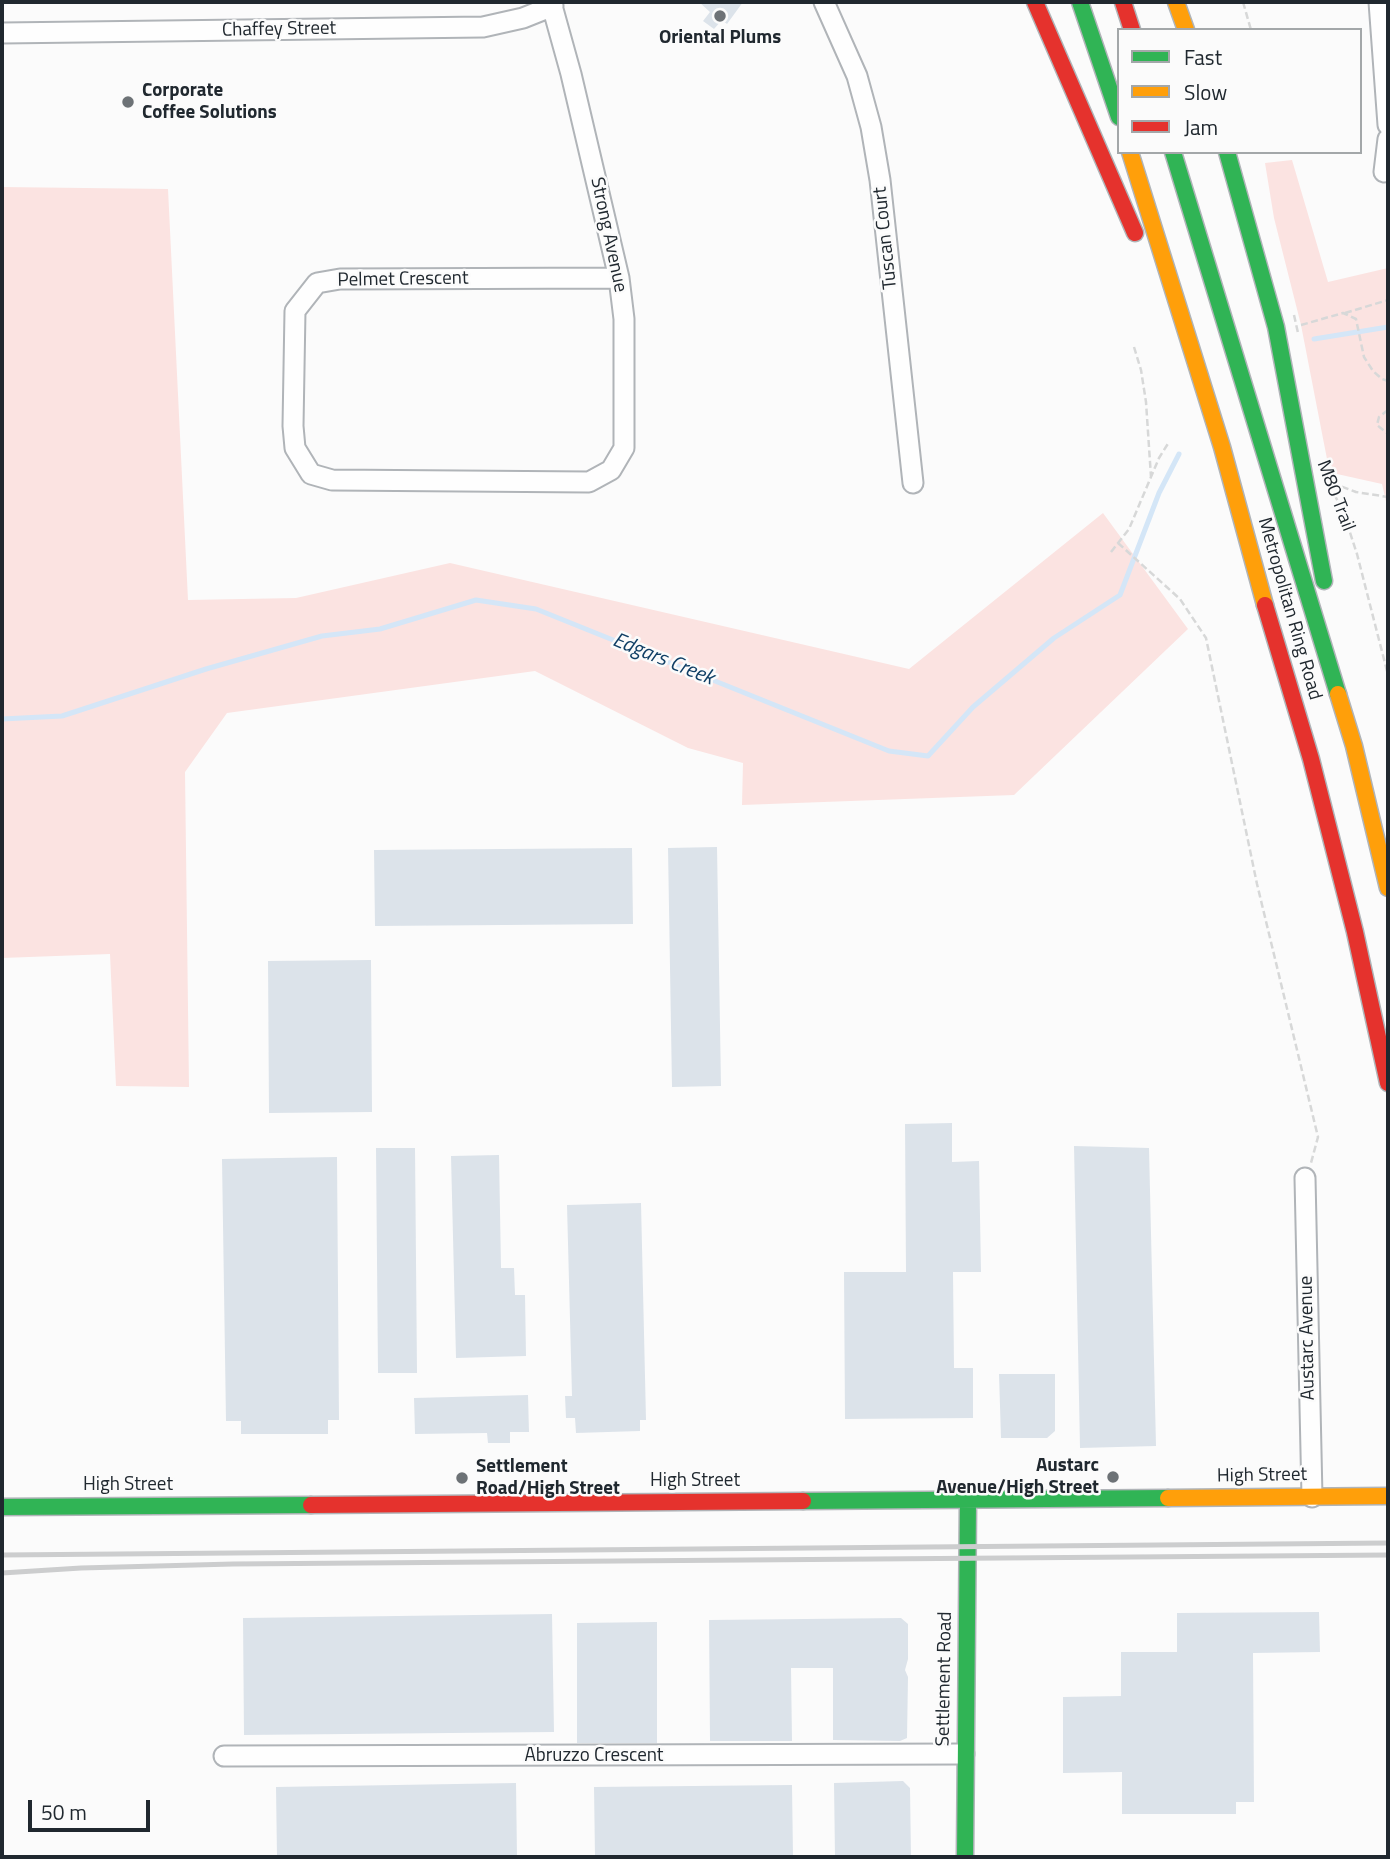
<!DOCTYPE html>
<html>
<head>
<meta charset="utf-8">
<style>
	body { margin:0 }
	#map { position:relative; width:1390px; height:1859px; overflow:hidden; background:#fbfbfb; font-family:"Titillium Web",sans-serif }
	canvas { display:block }
	.frame { position:absolute; inset:0; border:4px solid #20282f; pointer-events:none }
	.legend { position:absolute; left:1117px; top:28px; width:245px; height:126px; box-sizing:border-box; background:#fbfbfb; border:2px solid #a3a7a9; margin:0; padding:9px 12px; list-style:none; font-size:21px; color:#20282f }
	.legend li { display:flex; align-items:center; gap:14px; height:35px }
	.legend b { width:35px; border:2px solid #a3a7a9 }
	.scale { position:absolute; left:28px; top:1800px; width:122px; height:32px; box-sizing:border-box; border:4px solid #20282f; border-top:0; padding-left:9px; font-size:21px; line-height:24px; white-space:nowrap; color:#20282f; -webkit-text-stroke:5px #fbfbfb; paint-order:stroke }
</style>
</head>
<body>
<div id="map">
<canvas width="1390" height="1859"></canvas>
<div class="frame"></div>
<ul class="legend">
<li><b style="height:9px;background:#30b455"></b>Fast</li>
<li><b style="height:9px;background:#ff9f0a"></b>Slow</li>
<li><b style="height:9px;background:#e5322d"></b>Jam</li>
</ul>
<div class="scale">50 m</div>
</div>
<script>
const g = document.querySelector('canvas').getContext('2d');
g.lineJoin = 'round';
function fill(path, color) { g.fillStyle = color; g.fill(path, 'evenodd'); }
const poly = rows => new Path2D(rows.map(r => 'M' + r).join(''));
function stroke(path, color, width, dash) { g.strokeStyle = color; g.lineWidth = width; g.lineCap = dash ? 'butt' : 'round'; g.setLineDash(dash || []); g.stroke(path); }
function drawText(font, color, halo, rows, align = 'center') {
  g.font = font + ' "Titillium Web",sans-serif'; g.lineWidth = 5; g.setLineDash([]); g.textBaseline = 'middle'; g.strokeStyle = halo; g.fillStyle = color; for (const [text, x, y, turn = 0] of rows) {
    g.save(); g.translate(x, y); g.rotate((+turn || 0) * Math.PI / 180); g.textAlign = isNaN(turn) ? turn : align; if (halo) g.strokeText(text, 0, 0); g.fillText(text, 0, 0); g.restore();
  }
}
fill(poly([
	[1292,160,1328,282,1388,268,1388,510,1382,484,1337,474,1327,459,1301,325,1274,218,1265,163],
	[2,187,168,189,188,600,296,598,450,563,909,669,1103,513,1188,629,1014,795,742,805,743,763,688,748,535,671,227,713,185,772,189,1087,116,1086,110,954,2,958]
]), '#fbe3e1');
stroke(poly([
	[1314,339,1388,327],
	[2,719,62,716,206,669,322,636,380,629,476,600,536,609,889,751,928,756,973,707,1054,638,1120,595,1159,493,1179,454]
]), '#d4e6f7', 5);
fill(poly([
	[699,2,743,2,727,24,722,20,714,29,703,21,710,12],
	[717,847,721,1086,672,1087,668,848],
	[632,848,633,924,375,926,374,850],
	[371,960,372,1112,269,1113,268,961],
	[952,1123,952,1162,979,1161,981,1272,953,1272,954,1368,973,1368,973,1418,845,1419,844,1272,906,1272,905,1124],
	[1074,1146,1149,1148,1156,1446,1080,1448],
	[376,1148,415,1148,417,1373,378,1373],
	[499,1155,501,1268,514,1268,515,1295,525,1295,526,1356,456,1358,451,1156],
	[337,1157,339,1420,328,1420,328,1434,241,1434,241,1421,226,1421,222,1159],
	[641,1203,646,1420,640,1420,640,1431,576,1433,575,1418,566,1418,565,1396,572,1396,567,1205],
	[999,1374,1055,1374,1055,1431,1047,1438,1001,1438],
	[528,1395,529,1432,510,1432,510,1443,488,1443,487,1433,415,1434,414,1398],
	[1319,1612,1320,1652,1253,1653,1254,1802,1236,1802,1236,1814,1122,1814,1122,1772,1063,1773,1063,1697,1121,1696,1121,1652,1177,1652,1177,1613],
	[552,1614,554,1732,244,1735,243,1618],
	[901,1618,908,1624,908,1659,905,1670,908,1677,907,1738,900,1741,833,1740,833,1668,791,1668,792,1741,710,1741,709,1620],
	[657,1622,657,1743,577,1743,577,1623],
	[903,1781,910,1788,911,1857,835,1857,834,1783],
	[516,1783,517,1857,277,1857,276,1787],
	[792,1785,793,1857,595,1857,594,1787]
]), '#dce3ea');
const street = poly([
	[551,2,571,74,619,278,624,319,624,448,611,470,589,482,332,480,311,474,295,448,293,426,295,311,317,283,340,279,619,278],
	[824,2,857,76,871,127,880,180,913,483],
	[1379,2,1388,125],
	[2,33,483,27,523,18,553,6],
	[1388,139,1384,172,1388,170],
	[1305,1178,1312,1497],
	[224,1756,964,1754]
]);
const fast = poly([
	[1080,2,1119,117],
	[1173,152,1338,694],
	[1227,152,1276,327,1324,581],
	[803,1501,1168,1498],
	[2,1507,311,1505],
	[965,1857,968,1501]
]);
const slow = poly([
	[1176,2,1186,30],
	[1130,152,1222,447,1265,605],
	[1338,694,1354,746,1388,888],
	[1168,1498,1388,1496]
]);
const jam = poly([
	[1035,2,1135,233],
	[1123,2,1132,30],
	[1265,605,1311,759,1355,932,1388,1083],
	[311,1505,803,1501]
]);
stroke(street, '#b0b4b8', 23);
stroke(fast, '#b0b4b8', 19);
stroke(slow, '#b0b4b8', 19);
stroke(jam, '#b0b4b8', 19);
stroke(poly([
	[1243,2,1251,30],
	[1345,313,1388,300],
	[1301,325,1343,313,1356,319,1364,357,1373,371,1382,379,1388,381],
	[1134,347,1141,370,1146,402,1151,477],
	[1388,410,1379,417,1377,425,1388,434],
	[1332,483,1356,492,1388,497],
	[1334,494,1343,511,1357,554,1388,675],
	[1118,543,1180,599,1206,638,1257,884,1318,1137,1311,1163],
	[1111,552,1129,529,1159,458,1169,442]
]), '#d7d8d8', 2.5, [7, 3.5]);
stroke(street, '#fefefe', 19);
stroke(fast, '#30b455', 16);
stroke(slow, '#ff9f0a', 16);
stroke(jam, '#e5322d', 16);
stroke(poly([
	[2,1555,1388,1543],
	[2,1573,81,1568,233,1564,1388,1555]
]), '#cccdce', 5);
stroke(poly([
	[1294,315,1298,333]
]), '#d7d8d8', 2.5, [7, 3.5]);
for (const [x, y, r, color] of [
	[720,16,7,"#6d7276"],
	[128,102,7,"#6d7276"],
	[1113,1477,7,"#6d7276"],
	[462,1478,7,"#6d7276"]
]) { const dot = new Path2D(); dot.arc(x, y, r, 0, 2 * Math.PI); g.fillStyle = color; g.fill(dot); stroke(dot, '#fbfbfb', 2.5); }
drawText('19px', '#20282f', '#fbfbfb', [
	["Chaffey Street",279,30,-1],
	["Strong Avenue",608,235,78],
	["Tuscan Court",886,238,-96],
	["Pelmet Crescent",403,280,-1],
	["M80 Trail",1335,496,69],
	["Metropolitan Ring Road",1289,609,74],
	["Austarc Avenue",1308,1338,-91],
	["High Street",1262,1476,-1],
	["High Street",695,1481],
	["High Street",128,1485],
	["Settlement Road",945,1679,-89],
	["Abruzzo Crescent",594,1756]
]);
drawText('bold 19px', '#20282f', '#fbfbfb', [
	["Oriental Plums",720,38,"center"],
	["Corporate",142,91],
	["Coffee Solutions",142,113],
	["Austarc",1099,1466,"right"],
	["Avenue/High Street",1099,1488,"right"],
	["Settlement",476,1467],
	["Road/High Street",476,1489]
], 'left');
drawText('italic 21px', '#103f65', '#fbfbfb', [
	["Edgars Creek",663,660,22]
]);
</script>
</body>
</html>
